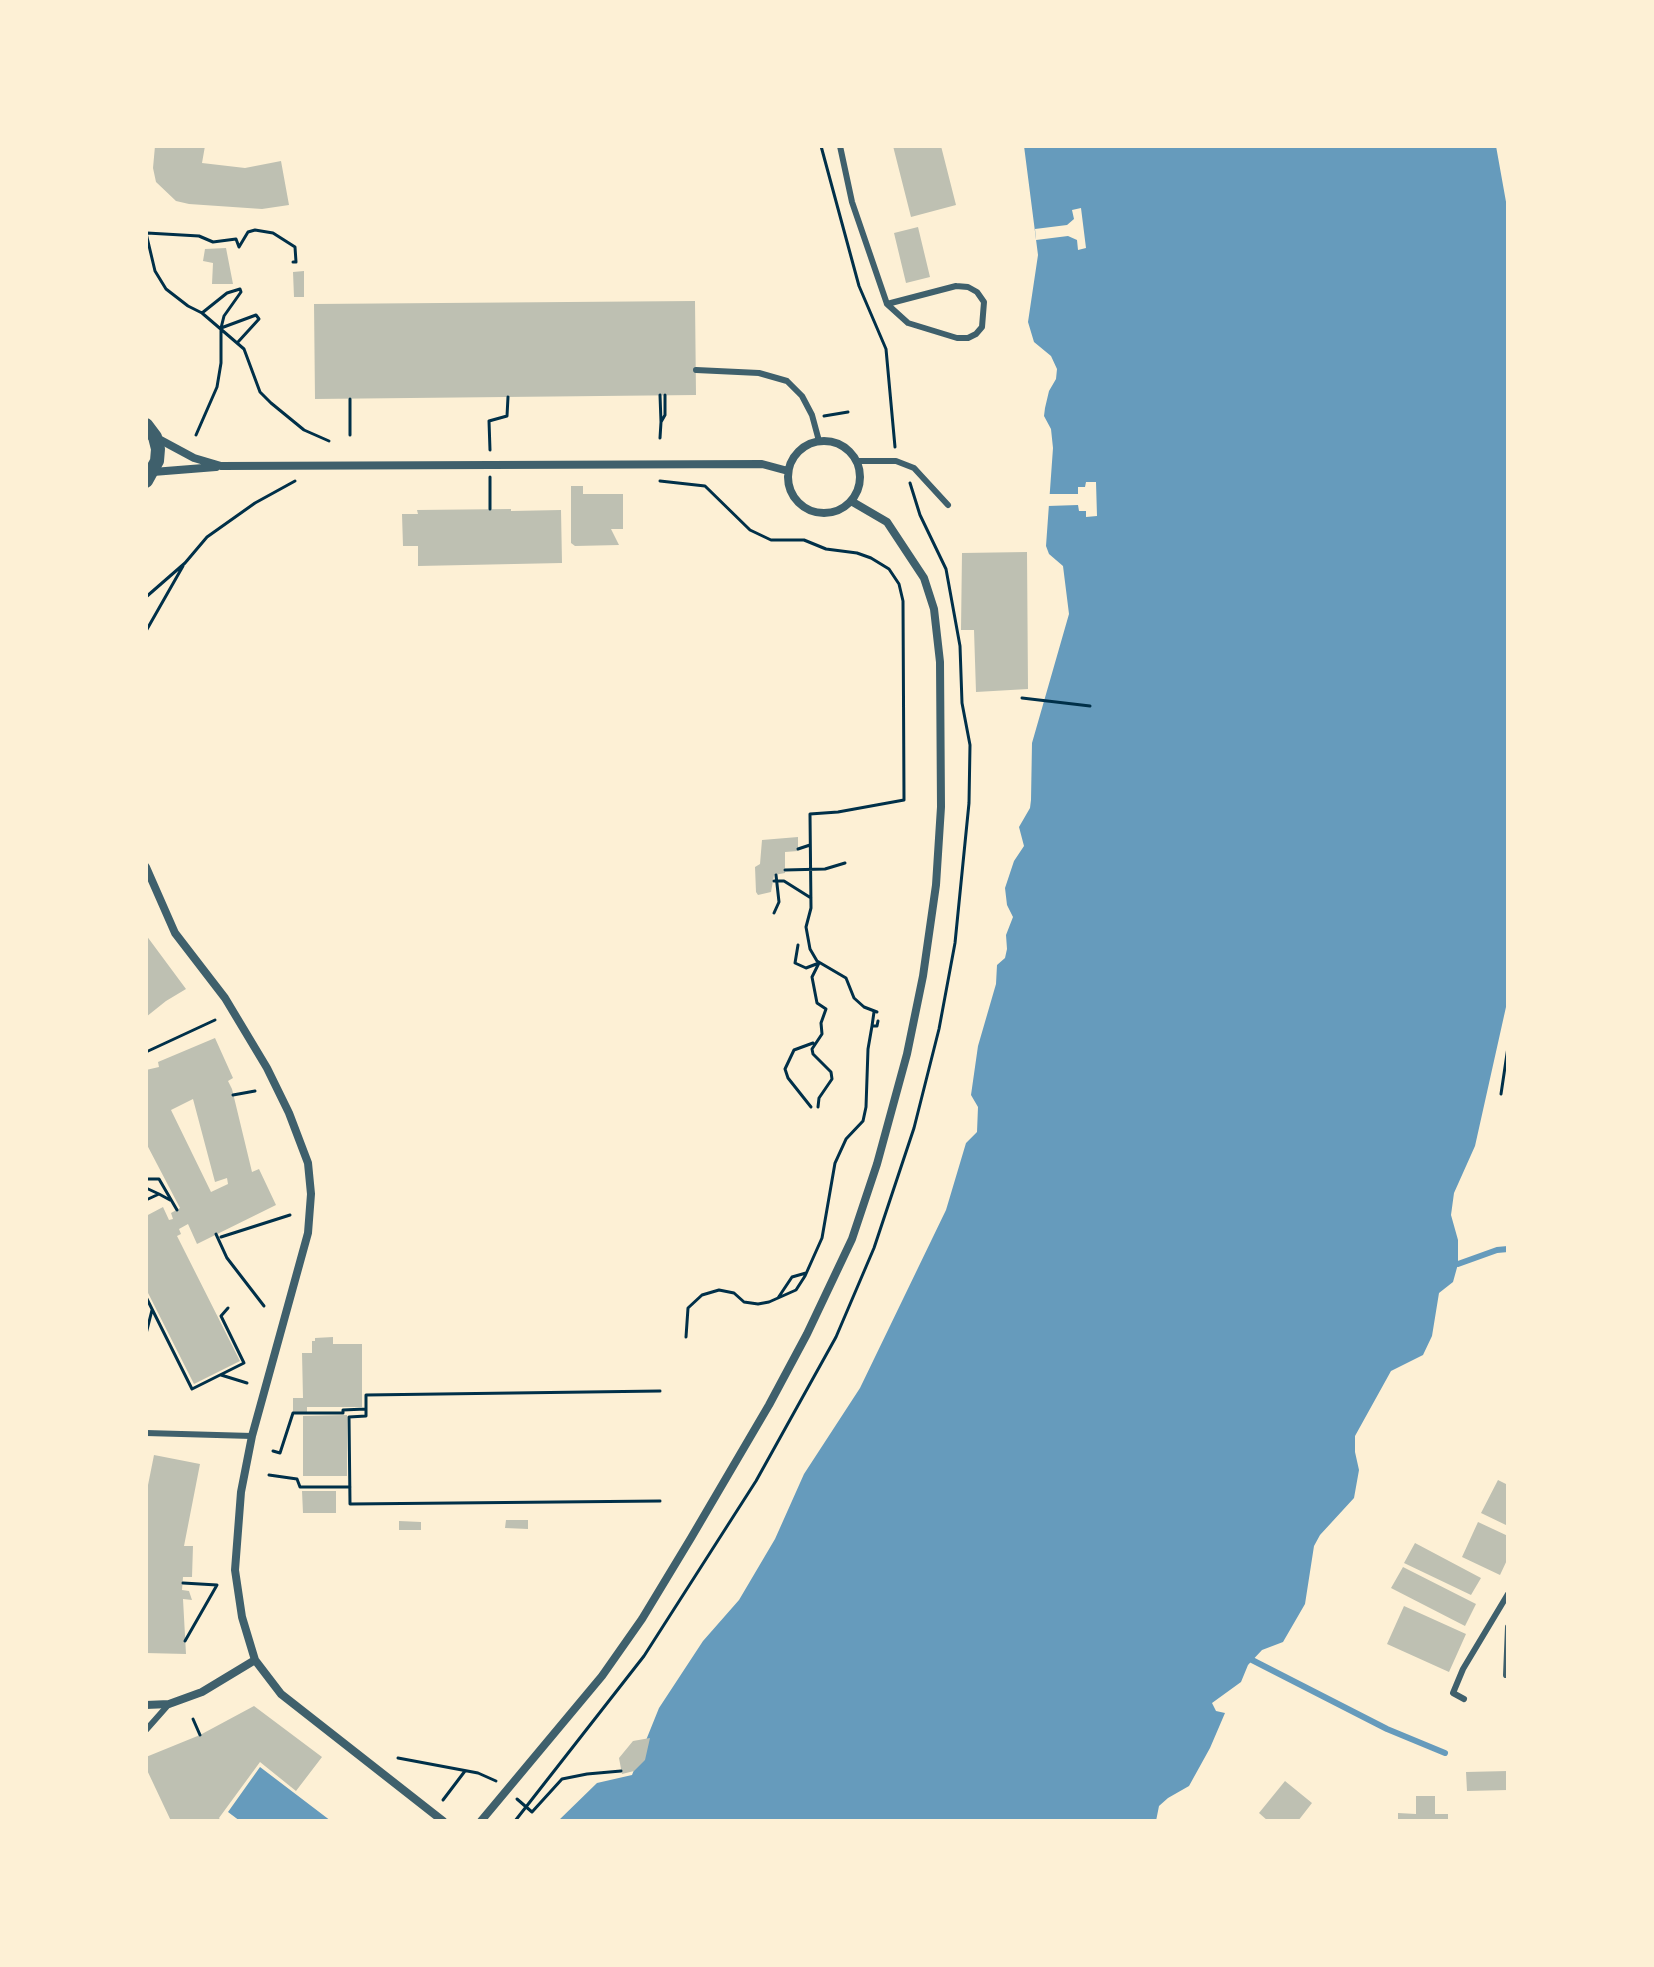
<!DOCTYPE html>
<html>
<head>
<meta charset="utf-8">
<style>
	body { margin:0 }
	#map { position:relative; width:1654px; height:1967px; overflow:hidden; background:#fdf0d5; font-family:Overpass,sans-serif }
	canvas { display:block }
	.frame { position:absolute; inset:0; border:148px solid #fdf0d5; pointer-events:none }
</style>
</head>
<body>
<div id="map">
<canvas width="1654" height="1967"></canvas>
<div class="frame"></div>
</div>
<script>
const g = document.querySelector('canvas').getContext('2d');
g.lineJoin = 'round';
function fill(path, color) { g.fillStyle = color; g.fill(path, 'evenodd'); }
const poly = rows => new Path2D(rows.map(r => 'M' + r).join(''));
function stroke(path, color, width, dash) { g.strokeStyle = color; g.lineWidth = width; g.lineCap = dash ? 'butt' : 'round'; g.setLineDash(dash || []); g.stroke(path); }
fill(poly([
	[1024,146,1496,146,1508,213,1508,998,1475,1146,1454,1193,1451,1215,1458,1240,1458,1264,1453,1282,1439,1293,1432,1336,1423,1355,1391,1371,1355,1436,1355,1452,1359,1470,1354,1498,1320,1535,1314,1546,1305,1604,1283,1642,1262,1650,1248,1665,1241,1682,1212,1703,1216,1711,1225,1713,1210,1748,1189,1786,1168,1798,1159,1806,1156,1821,558,1821,597,1783,632,1775,659,1708,703,1641,739,1600,775,1539,804,1474,860,1388,946,1210,966,1143,977,1132,978,1107,971,1095,978,1046,996,984,997,965,1005,958,1007,949,1006,935,1013,917,1007,905,1005,888,1014,861,1024,846,1019,827,1030,808,1031,800,1032,743,1069,614,1063,566,1049,554,1046,546,1053,448,1051,429,1044,416,1045,408,1049,391,1056,379,1057,369,1051,356,1034,342,1028,322,1038,255],
	[260,1767,331,1821,240,1821,228,1812]
]), '#669bbc');
fill(poly([
	[1081,208,1086,248,1078,250,1077,240,1068,236,1036,240,1035,229,1067,225,1074,219,1072,210],
	[1086,482,1096,482,1097,516,1086,517,1086,511,1079,511,1078,505,1048,506,1048,494,1078,494,1078,487,1085,487]
]), '#fdf0d5');
stroke(poly([
	[1458,1264,1497,1250,1508,1249],
	[1252,1660,1387,1729,1445,1753]
]), '#669bbc', 6);
fill(poly([
	[155,146,205,146,202,163,245,168,281,161,289,205,262,209,189,204,176,201,156,182,153,168],
	[893,146,941,146,956,205,911,217],
	[918,227,930,277,906,283,894,233],
	[226,248,233,284,212,284,213,263,203,261,205,249],
	[304,271,304,297,294,297,293,272],
	[695,301,696,395,315,399,314,304],
	[571,486,583,486,583,494,623,494,623,529,611,529,619,545,575,546,571,543],
	[511,509,511,511,561,510,562,563,418,566,418,546,403,546,402,514,418,514,417,510],
	[1027,552,1028,689,976,692,974,630,961,630,962,553],
	[798,837,798,851,785,852,785,873,774,875,771,892,758,895,756,892,755,867,760,864,762,840],
	[146,935,186,989,166,1001,146,1017],
	[215,1038,233,1078,228,1081,232,1089,252,1172,259,1169,276,1205,197,1244,188,1224,179,1229,181,1234,177,1236,240,1361,194,1384,146,1289,146,1216,163,1207,169,1220,173,1219,171,1213,180,1208,146,1143,146,1070,159,1067,158,1062],
	[193,1099,215,1182,227,1178,228,1184,211,1192,171,1110],
	[333,1337,333,1344,362,1344,362,1407,307,1407,307,1413,293,1413,293,1398,303,1398,302,1353,312,1353,312,1341,315,1341,315,1338],
	[347,1415,347,1476,303,1476,303,1416],
	[154,1455,200,1464,184,1546,193,1546,192,1577,183,1577,182,1590,189,1591,192,1600,183,1599,186,1654,146,1653,146,1495],
	[1498,1480,1508,1485,1508,1526,1481,1513],
	[302,1491,336,1491,336,1513,303,1513],
	[506,1520,528,1520,528,1529,505,1528],
	[399,1521,421,1522,421,1530,399,1530],
	[1478,1522,1508,1536,1508,1558,1500,1575,1462,1557],
	[1415,1543,1481,1578,1471,1595,1404,1563],
	[1403,1567,1476,1604,1465,1626,1391,1588],
	[1404,1606,1466,1634,1449,1672,1387,1644],
	[254,1706,322,1757,296,1791,260,1762,219,1818,221,1821,171,1821,146,1768,146,1757,200,1735],
	[650,1738,645,1760,634,1771,622,1774,619,1758,633,1741],
	[1508,1771,1508,1790,1467,1791,1466,1772],
	[1285,1781,1312,1803,1298,1821,1268,1821,1259,1813],
	[1416,1796,1435,1796,1435,1814,1448,1814,1448,1821,1398,1821,1398,1813,1416,1814]
]), '#bec0b2');
stroke(poly([
	[821,146,859,286,886,349,895,447],
	[146,233,155,271,166,289,188,306,202,313,227,293,240,289,241,292,224,316,221,328],
	[147,233,199,236,213,242,236,239,239,247,248,232,255,230,273,233,295,247,296,262,293,262],
	[202,313,244,349,260,392,271,403,304,430,329,441],
	[660,395,661,422],
	[350,399,350,435],
	[824,416,848,412],
	[196,435,217,387,221,363,221,328,256,315,259,319,238,342],
	[660,438,661,422,665,415,665,395],
	[490,450,489,421,507,416,508,397],
	[490,477,490,509],
	[660,481,705,486,750,530,771,540,804,540,826,549,857,553,871,558,889,569,899,584,903,601,904,800,838,812,810,814,811,908,806,927,810,949,817,961,846,978,854,998,864,1007,877,1012],
	[146,597,185,563,207,537,255,503,295,481],
	[146,631,183,566],
	[1022,698,1090,706],
	[798,849,810,845],
	[785,870,825,869,845,863],
	[774,881,784,881,811,898],
	[774,913,779,902,776,875],
	[798,945,795,963,806,968,819,963],
	[874,1012,872,1026,877,1026,878,1021],
	[146,1052,215,1020],
	[1501,1094,1508,1047],
	[233,1095,255,1091],
	[811,1107,788,1078,785,1069,794,1050,813,1043],
	[818,1107,819,1098,832,1079,831,1072,813,1054,812,1049,822,1034,821,1023,826,1009,817,1003,812,977,819,963],
	[146,1179,159,1179,177,1210],
	[146,1188,159,1194],
	[146,1200,159,1194,170,1200],
	[216,1234,227,1258,264,1306],
	[221,1237,290,1215],
	[146,1297,192,1389,244,1363,221,1316,228,1308],
	[778,1298,796,1290,805,1276,822,1238,835,1163,846,1139,863,1121,866,1107,868,1049,872,1026],
	[146,1334,152,1310],
	[686,1337,688,1308,702,1295,719,1290,734,1293,744,1302,758,1304,769,1302,778,1298,792,1277,806,1273],
	[221,1375,247,1383],
	[660,1391,366,1395,366,1416,349,1417,350,1504,660,1501],
	[273,1451,280,1453,293,1413,343,1413,343,1410,365,1409],
	[269,1475,297,1479,300,1487,350,1487],
	[183,1583,217,1585,185,1641],
	[193,1719,200,1735],
	[398,1758,478,1773,496,1781],
	[517,1799,532,1812,562,1779,587,1774,621,1771],
	[443,1800,465,1771],
	[515,1821,644,1656,756,1481,836,1337,874,1248,914,1128,939,1029,955,943,969,803,970,745,962,703,960,646,946,569,920,515,910,483]
]), '#003049', 3);
stroke(poly([
	[840,146,852,202,887,304],
	[956,286,968,287,977,292,984,302,982,327,976,334,968,338,957,338,908,323,887,304,956,286],
	[696,370,759,373,787,381,802,396,812,415,819,441],
	[856,461,896,461,914,468,948,505],
	[146,1433,252,1436],
	[1506,1675,1508,1627],
	[1464,1699,1453,1693,1463,1669,1508,1594],
	[146,1730,169,1704]
]), '#3f606c', 6);
stroke(poly([
	[155,437,194,458,221,466,762,464,788,471],
	'788 477a36 36 0 1 1 72 0a36 36 0 1 1-72 0Z',
	[153,472,216,467],
	[146,867,175,933,225,998,267,1068,289,1113,308,1163,311,1194,308,1233,252,1436,241,1492,235,1570,242,1617,255,1660,281,1694,443,1821],
	[146,1705,169,1704,202,1692,255,1660],
	[481,1821,602,1676,642,1619,691,1538,769,1405,807,1334,852,1239,877,1164,907,1054,923,976,936,885,941,807,940,662,934,609,924,578,887,522,851,501]
]), '#3f606c', 8);
stroke(poly([
	[146,425,155,437,158,449,157,461,146,481]
]), '#3f606c', 14);
</script>
</body>
</html>
